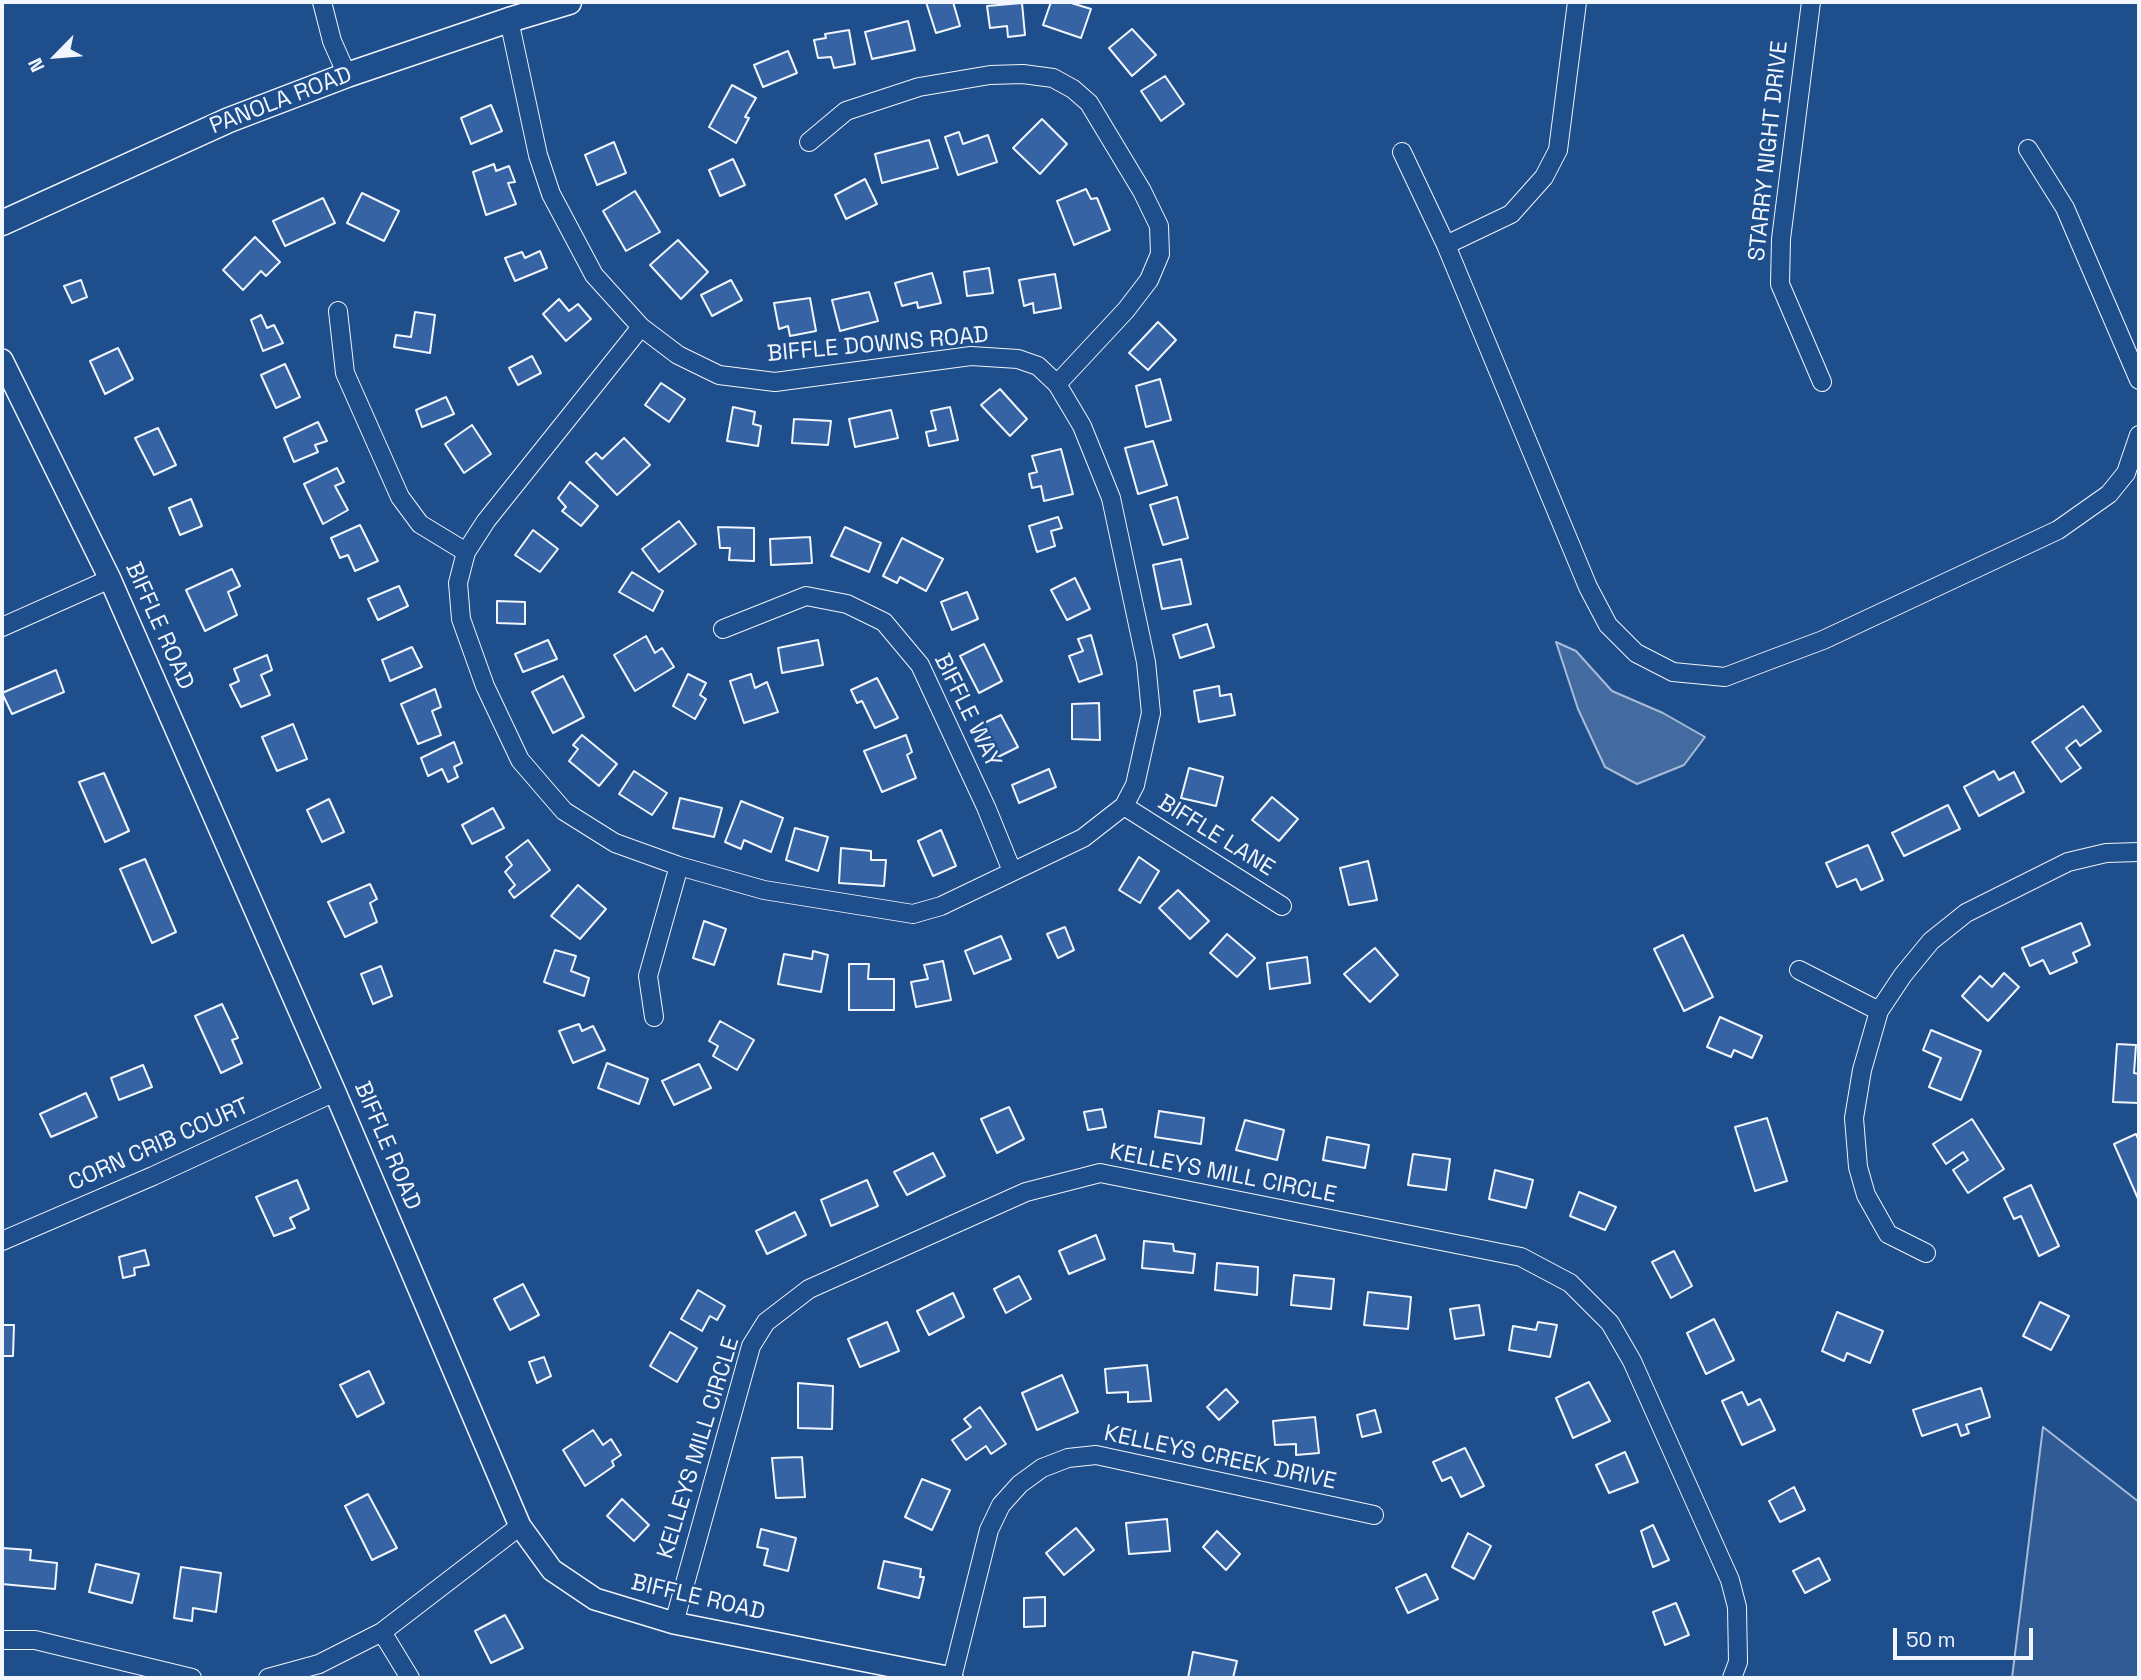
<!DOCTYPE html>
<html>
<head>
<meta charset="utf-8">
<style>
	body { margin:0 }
	#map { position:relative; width:2141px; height:1680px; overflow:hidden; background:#1f4e8c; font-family:"Space Grotesk",sans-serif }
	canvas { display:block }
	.frame { position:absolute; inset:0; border:4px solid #f2f6ff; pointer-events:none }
	.north { position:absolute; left:21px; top:21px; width:70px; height:70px; -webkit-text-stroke:5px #1f4e8c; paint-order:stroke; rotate:245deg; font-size:19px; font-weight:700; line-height:28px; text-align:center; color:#f2f6ff }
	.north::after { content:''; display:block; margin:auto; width:24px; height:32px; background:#f2f6ff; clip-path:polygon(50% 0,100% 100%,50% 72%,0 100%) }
	.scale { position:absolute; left:1893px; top:1628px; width:140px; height:32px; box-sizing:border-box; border:4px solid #f2f6ff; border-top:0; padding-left:9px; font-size:21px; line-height:24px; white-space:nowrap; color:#f2f6ff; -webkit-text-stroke:5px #1f4e8c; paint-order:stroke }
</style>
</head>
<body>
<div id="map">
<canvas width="2141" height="1680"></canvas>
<div class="frame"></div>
<div class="north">N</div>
<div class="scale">50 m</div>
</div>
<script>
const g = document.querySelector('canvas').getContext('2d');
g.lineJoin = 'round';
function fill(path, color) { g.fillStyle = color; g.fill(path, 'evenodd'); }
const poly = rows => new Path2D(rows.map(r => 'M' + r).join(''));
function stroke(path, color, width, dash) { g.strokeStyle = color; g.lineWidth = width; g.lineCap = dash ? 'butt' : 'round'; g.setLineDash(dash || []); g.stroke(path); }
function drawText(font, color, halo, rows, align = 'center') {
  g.font = font + ' "Space Grotesk",sans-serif'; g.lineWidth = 5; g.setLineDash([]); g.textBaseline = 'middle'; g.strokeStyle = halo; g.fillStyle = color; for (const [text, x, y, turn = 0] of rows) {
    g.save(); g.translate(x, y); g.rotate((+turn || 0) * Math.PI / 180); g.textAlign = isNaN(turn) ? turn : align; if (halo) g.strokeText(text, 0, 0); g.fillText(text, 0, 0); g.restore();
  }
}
const built = poly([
	[2043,1427,2139,1502,2139,1678,2012,1678,2043,1427]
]);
fill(built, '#305b95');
stroke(built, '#a8bbd7', 2);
const water = poly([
	[1556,642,1576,651,1612,691,1663,713,1705,737,1684,765,1637,784,1605,767,1578,709,1556,642]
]);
fill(water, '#446ba0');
stroke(water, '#a8bbd7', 2);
const building = poly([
	[926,2,953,2,960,26,936,33,926,2],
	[1051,2,1068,2,1091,9,1081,38,1043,25,1051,2],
	[1022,3,1025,35,1008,37,1007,26,990,28,987,6,1022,3],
	[908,21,915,50,872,59,865,32,908,21],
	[1132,29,1156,55,1132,76,1109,48,1132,29],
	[849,30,855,64,834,68,831,57,818,58,814,40,826,38,825,34,849,30],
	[788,51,797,73,763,87,754,65,788,51],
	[1165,76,1184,104,1161,121,1141,91,1165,76],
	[732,85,756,98,745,117,749,118,736,143,709,127,732,85],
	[491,105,502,131,471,144,461,118,491,105],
	[1042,119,1067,144,1040,174,1013,148,1042,119],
	[959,132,963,144,988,135,997,162,958,175,945,137,959,132],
	[929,140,938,168,882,183,875,154,929,140],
	[614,142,626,173,597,185,585,155,614,142],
	[733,159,745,185,720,196,709,170,733,159],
	[494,164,496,171,509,166,515,182,508,183,516,204,486,215,473,172,494,164],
	[865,179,877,204,846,219,835,195,865,179],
	[1086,189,1091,199,1097,198,1110,230,1074,245,1057,201,1086,189],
	[635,191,660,232,626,251,603,211,635,191],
	[362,193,399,211,384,241,347,223,362,193],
	[323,198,335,223,285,246,273,221,323,198],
	[255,237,280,262,266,276,261,271,243,290,223,270,255,237],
	[678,240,708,272,681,299,650,265,678,240],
	[540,251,547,268,515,281,505,258,522,252,525,258,540,251],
	[989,268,993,293,967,296,964,272,989,268],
	[932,273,941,303,918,308,917,302,902,306,895,283,932,273],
	[1055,274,1061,308,1034,313,1033,303,1024,306,1019,280,1055,274],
	[81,280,87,297,72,303,64,286,81,280],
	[731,280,742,300,712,316,701,295,731,280],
	[869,292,878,321,840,331,832,300,869,292],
	[810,298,816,331,790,336,788,326,779,329,774,303,810,298],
	[559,299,569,311,578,304,591,319,566,341,543,314,559,299],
	[415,312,435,315,430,353,394,347,396,335,411,337,415,312],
	[261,315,267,328,274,325,283,343,263,351,251,320,261,315],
	[1158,322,1176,340,1148,370,1129,353,1158,322],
	[118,348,133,379,105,394,90,361,118,348],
	[532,356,541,373,518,385,509,368,532,356],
	[285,364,300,397,276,408,261,375,285,364],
	[1160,379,1171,420,1146,427,1136,386,1160,379],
	[661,383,685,399,669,422,645,405,661,383],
	[1000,389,1027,419,1010,436,981,405,1000,389],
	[446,397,454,414,422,427,416,410,446,397],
	[733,407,755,412,753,424,761,426,758,446,727,441,733,407],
	[950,407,958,440,929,446,926,432,936,430,931,411,950,407],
	[891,410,898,438,855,447,849,419,891,410],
	[794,419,831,421,828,445,792,443,794,419],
	[318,422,327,441,315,445,318,452,294,462,284,438,318,422],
	[472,425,491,454,464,473,445,444,472,425],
	[158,428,176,465,154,475,135,438,158,428],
	[624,438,650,465,617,495,586,462,596,453,602,459,624,438],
	[1153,441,1167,485,1138,494,1125,448,1153,441],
	[1061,449,1073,494,1044,501,1041,486,1032,488,1029,474,1037,472,1032,456,1061,449],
	[337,468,344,482,335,486,348,510,323,524,304,484,337,468],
	[570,482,598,506,581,526,562,511,566,507,558,498,570,482],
	[1177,497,1188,538,1163,545,1150,505,1177,497],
	[191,499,202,526,180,535,169,508,191,499],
	[1058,517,1062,528,1051,531,1055,546,1037,552,1029,526,1058,517],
	[679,521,696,544,659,572,642,549,679,521],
	[360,525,378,561,355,571,348,555,340,558,331,538,360,525],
	[718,527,754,528,754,561,729,560,730,548,720,548,718,527],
	[845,527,881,543,869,572,831,556,845,527],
	[533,530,558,549,540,572,515,555,533,530],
	[810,537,812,563,771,565,770,539,810,537],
	[902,538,943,559,926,591,900,577,897,583,883,576,902,538],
	[1181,559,1191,604,1162,609,1153,565,1181,559],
	[232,569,240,586,228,592,237,615,205,631,186,590,232,569],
	[632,572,663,591,653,611,619,592,632,572],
	[1075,578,1090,609,1067,620,1051,590,1075,578],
	[399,586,408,606,378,620,368,599,399,586],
	[967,592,978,619,952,630,941,602,967,592],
	[497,601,525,602,525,624,497,623,497,601],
	[1207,624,1214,647,1180,658,1173,635,1207,624],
	[1091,635,1102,674,1079,682,1069,656,1083,651,1078,639,1091,635],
	[646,636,655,653,662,648,674,667,635,691,614,655,646,636],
	[548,640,557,659,523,672,515,654,548,640],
	[818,640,823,665,782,673,778,648,818,640],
	[984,644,1002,681,979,693,960,656,984,644],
	[412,647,422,667,390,681,382,660,412,647],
	[267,655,272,670,261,675,270,695,241,707,230,685,239,681,234,669,267,655],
	[56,670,64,692,12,714,2,693,56,670],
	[688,674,706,683,700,695,706,699,695,719,673,706,688,674],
	[751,674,755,688,767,682,778,712,744,723,730,681,751,674],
	[563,676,584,717,553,733,532,692,563,676],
	[877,678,898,718,875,728,862,701,857,703,851,690,877,678],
	[1219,686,1220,696,1231,694,1235,715,1199,722,1194,691,1219,686],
	[435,689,441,707,432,711,441,735,418,744,401,704,435,689],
	[1099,703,1100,740,1072,739,1072,704,1099,703],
	[2083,706,2101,731,2080,746,2076,740,2066,748,2081,768,2061,782,2032,742,2083,706],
	[1001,715,1018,747,998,757,982,724,1001,715],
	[293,724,307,759,277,771,262,737,293,724],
	[582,735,617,764,599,786,569,761,578,749,573,745,582,735],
	[906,735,912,752,907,755,916,778,882,792,864,751,906,735],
	[454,742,462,763,454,767,458,777,448,782,442,769,428,776,421,758,454,742],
	[1189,768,1223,777,1216,806,1181,798,1189,768],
	[1049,769,1056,787,1019,803,1012,785,1049,769],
	[634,771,667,793,652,815,619,794,634,771],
	[1994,771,1999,780,2014,772,2024,792,1979,816,1964,787,1994,771],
	[104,773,129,831,105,842,79,782,104,773],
	[1272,797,1298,819,1279,841,1252,820,1272,797],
	[680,798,722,808,714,837,673,828,680,798],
	[329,799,344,832,322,842,307,810,329,799],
	[741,801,783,818,771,852,744,840,741,849,725,842,741,801],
	[1948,805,1960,829,1904,856,1892,833,1948,805],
	[493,808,504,828,472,844,462,825,493,808],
	[795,828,828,837,818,871,786,860,795,828],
	[941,830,956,866,933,876,918,841,941,830],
	[528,840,550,870,514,898,509,891,515,885,505,872,512,865,506,857,528,840],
	[1868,845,1883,880,1861,890,1856,879,1837,887,1826,863,1868,845],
	[841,848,871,851,871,860,886,860,884,886,839,883,841,848],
	[1139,857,1159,871,1140,903,1119,890,1139,857],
	[145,859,176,932,152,943,120,869,145,859],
	[1368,861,1377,900,1349,905,1340,868,1368,861],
	[370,884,377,899,370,903,377,922,345,937,328,902,370,884],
	[578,885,606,909,580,939,551,916,578,885],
	[1178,890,1209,921,1190,939,1159,908,1178,890],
	[704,921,726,929,714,965,693,958,704,921],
	[2081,923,2090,945,2073,953,2077,962,2050,974,2043,960,2030,966,2022,948,2081,923],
	[1065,927,1074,950,1058,958,1047,934,1065,927],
	[1227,934,1255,958,1237,977,1210,953,1227,934],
	[1683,935,1713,997,1684,1011,1654,949,1683,935],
	[1001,936,1011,959,974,974,965,951,1001,936],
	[1375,948,1398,975,1370,1002,1344,974,1375,948],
	[555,950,576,956,571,971,589,978,584,996,544,982,555,950],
	[813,951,828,955,821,992,778,984,784,954,812,959,813,951],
	[1307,957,1310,983,1270,989,1267,963,1307,957],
	[943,961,951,1000,916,1007,911,982,928,979,924,965,943,961],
	[849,964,869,964,868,979,894,979,894,1010,849,1010,849,964],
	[381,966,392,996,373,1004,361,974,381,966],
	[2004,973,2019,987,1988,1021,1962,996,1980,976,1992,987,2004,973],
	[222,1004,238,1038,232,1040,242,1063,221,1073,195,1016,222,1004],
	[1720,1017,1762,1036,1752,1058,1734,1050,1731,1057,1707,1047,1720,1017],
	[720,1021,754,1040,737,1070,713,1056,718,1046,709,1041,720,1021],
	[579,1024,582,1031,593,1026,605,1050,573,1063,559,1031,579,1024],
	[1931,1030,1981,1051,1961,1100,1929,1087,1941,1058,1923,1050,1931,1030],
	[2117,1044,2136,1045,2134,1073,2139,1074,2139,1103,2113,1102,2117,1044],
	[607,1063,648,1079,639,1104,598,1088,607,1063],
	[699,1064,711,1088,674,1105,662,1081,699,1064],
	[143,1065,152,1087,119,1100,111,1078,143,1065],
	[86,1093,97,1117,51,1137,40,1114,86,1093],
	[1009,1107,1024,1139,997,1153,981,1119,1009,1107],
	[1102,1109,1106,1127,1088,1130,1084,1112,1102,1109],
	[1159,1111,1204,1118,1201,1144,1155,1137,1159,1111],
	[1767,1118,1787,1181,1755,1191,1735,1127,1767,1118],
	[1972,1119,2004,1169,1968,1193,1953,1170,1968,1160,1963,1152,1946,1164,1933,1144,1972,1119],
	[1245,1120,1284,1130,1277,1160,1236,1150,1245,1120],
	[2136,1134,2139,1141,2139,1201,2114,1144,2136,1134],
	[1327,1137,1369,1145,1365,1168,1323,1160,1327,1137],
	[933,1153,945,1176,907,1195,894,1172,933,1153],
	[1413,1154,1450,1159,1446,1190,1408,1185,1413,1154],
	[1495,1170,1533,1180,1526,1208,1489,1199,1495,1170],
	[297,1180,309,1209,290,1218,295,1228,274,1236,256,1197,297,1180],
	[867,1180,878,1206,831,1226,821,1200,867,1180],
	[2031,1185,2059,1246,2039,1256,2021,1216,2014,1219,2004,1198,2031,1185],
	[1579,1192,1616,1207,1605,1230,1570,1216,1579,1192],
	[795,1212,806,1235,767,1254,756,1231,795,1212],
	[1096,1235,1105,1259,1069,1274,1059,1251,1096,1235],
	[1144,1241,1173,1244,1174,1251,1195,1254,1193,1273,1142,1268,1144,1241],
	[145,1250,149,1265,134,1268,135,1275,123,1278,119,1257,145,1250],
	[1674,1251,1692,1286,1671,1298,1652,1262,1674,1251],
	[1217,1263,1258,1267,1257,1295,1215,1290,1217,1263],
	[1294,1275,1334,1279,1331,1309,1291,1305,1294,1275],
	[1019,1276,1031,1299,1006,1313,994,1289,1019,1276],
	[523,1284,539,1315,510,1330,494,1299,523,1284],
	[698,1290,725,1306,717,1320,710,1316,702,1331,681,1319,698,1290],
	[1368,1292,1411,1297,1408,1329,1364,1325,1368,1292],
	[953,1293,964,1317,929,1335,917,1311,953,1293],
	[2040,1302,2069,1316,2051,1350,2023,1336,2040,1302],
	[1479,1305,1484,1335,1455,1339,1450,1309,1479,1305],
	[1837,1312,1883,1331,1870,1363,1847,1353,1844,1361,1822,1351,1837,1312],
	[1714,1319,1734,1360,1706,1374,1687,1333,1714,1319],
	[887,1322,899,1351,860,1367,848,1339,887,1322],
	[1538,1322,1557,1325,1550,1357,1509,1350,1513,1326,1536,1330,1538,1322],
	[2,1325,14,1325,13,1356,2,1356,2,1325],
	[670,1332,697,1348,677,1382,650,1366,670,1332],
	[544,1357,551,1376,537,1383,529,1362,544,1357],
	[1147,1365,1151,1401,1128,1402,1128,1392,1107,1393,1105,1369,1147,1365],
	[369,1371,384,1403,357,1417,340,1385,369,1371],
	[1062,1375,1078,1412,1037,1430,1022,1393,1062,1375],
	[1589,1382,1610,1421,1573,1438,1556,1398,1589,1382],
	[798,1383,833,1386,832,1429,798,1428,798,1383],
	[1981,1388,1990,1417,1966,1425,1969,1433,1961,1436,1957,1424,1922,1436,1913,1410,1981,1388],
	[1226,1389,1238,1402,1219,1420,1207,1407,1226,1389],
	[1742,1392,1748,1405,1760,1399,1775,1430,1742,1445,1722,1401,1742,1392],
	[980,1407,1006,1444,991,1454,986,1446,966,1460,952,1440,971,1427,964,1419,980,1407],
	[1375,1410,1381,1432,1362,1437,1357,1415,1375,1410],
	[1315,1417,1319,1453,1296,1455,1296,1444,1275,1445,1273,1421,1315,1417],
	[593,1430,603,1445,611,1439,621,1455,612,1461,614,1466,585,1486,563,1450,593,1430],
	[1465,1448,1484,1486,1461,1497,1451,1477,1442,1481,1433,1462,1465,1448],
	[1625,1452,1638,1482,1609,1493,1596,1465,1625,1452],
	[802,1457,805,1497,776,1498,772,1458,802,1457],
	[922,1479,950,1490,932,1530,905,1517,922,1479],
	[1794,1487,1805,1510,1780,1522,1769,1501,1794,1487],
	[368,1494,397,1548,372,1560,345,1506,368,1494],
	[622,1499,649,1525,634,1541,607,1516,622,1499],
	[1167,1519,1170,1551,1129,1554,1126,1523,1167,1519],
	[1653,1525,1669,1560,1653,1567,1641,1531,1653,1525],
	[1076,1528,1094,1550,1064,1575,1046,1553,1076,1528],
	[761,1529,796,1538,788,1571,764,1565,768,1549,757,1547,761,1529],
	[1217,1531,1240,1554,1226,1570,1203,1547,1217,1531],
	[1468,1533,1491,1546,1474,1579,1452,1567,1468,1533],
	[2,1548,31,1550,30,1560,57,1563,55,1589,2,1584,2,1548],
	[1819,1558,1830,1580,1805,1593,1793,1571,1819,1558],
	[884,1561,921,1569,920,1577,924,1577,919,1598,878,1588,884,1561],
	[96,1564,139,1574,132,1603,89,1592,96,1564],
	[181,1567,221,1573,216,1612,193,1608,192,1621,174,1618,181,1567],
	[1426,1574,1438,1599,1408,1613,1396,1588,1426,1574],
	[1045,1597,1045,1626,1024,1627,1024,1598,1045,1597],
	[1676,1603,1689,1635,1665,1645,1653,1612,1676,1603],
	[505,1615,523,1648,491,1663,475,1631,505,1615],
	[1193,1652,1237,1661,1233,1678,1188,1678,1193,1652]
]);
fill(building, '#3563a3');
stroke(building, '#f2f6ff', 2);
const minor = poly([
	[322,2,332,41,347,75],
	[1811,2,1781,239,1780,284,1822,382],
	[509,20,538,155,551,194,594,275,641,327,678,355,719,375,775,382,971,356,1018,359,1038,366,1057,384,1082,426,1111,498,1146,662,1151,713,1135,785,1124,806,1083,838,941,906,913,914,764,890,679,866,615,843,564,811,520,760,485,686,461,619,458,583,466,552,486,521,641,327],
	[809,142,846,111,919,87,990,75,1023,74,1053,78,1073,89,1089,103,1142,191,1159,226,1160,254,1149,280,1126,310,1057,384],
	[2028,149,2065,208,2139,380],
	[1402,152,1446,245,1588,587,1608,625,1636,653,1673,672,1725,677,1767,661,1823,640,2058,530,2109,494,2126,473,2139,435],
	[1446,245,1511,214,1544,177,1558,150,1577,2],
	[338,311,345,373,400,497,420,524,466,552],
	[2,627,110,579],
	[723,629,806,596,847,604,884,622,920,665,986,807,1012,871],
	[1124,806,1282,906],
	[1799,970,1879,1011],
	[654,1017,648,976,679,866],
	[2,1241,153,1176,335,1092],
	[1926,1253,1888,1234,1866,1195,1858,1167,1854,1118,1862,1070,1879,1011,1903,975,1931,941,1966,913,2068,862,2106,853,2139,852],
	[674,1623,751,1346,766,1322,809,1289,1026,1192,1100,1173,1521,1257,1570,1283,1610,1323,1632,1361,1730,1580,1737,1607,1738,1662,1732,1678],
	[382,1632,410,1678],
	[2,1640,35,1640,192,1678],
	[268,1678,319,1664,382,1632,520,1526],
	[952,1678,989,1530,1001,1505,1020,1484,1042,1468,1068,1458,1096,1455,1374,1515]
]);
const tertiary = poly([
	[2,360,110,579,335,1092,520,1526,552,1570,595,1599,674,1623,952,1678]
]);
const secondary = poly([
	[2,223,229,120,347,75,509,20,569,2]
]);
stroke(minor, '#f2f6ff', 20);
stroke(tertiary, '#f2f6ff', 24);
stroke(secondary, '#f2f6ff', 27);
stroke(minor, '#1f4e8c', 18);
stroke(tertiary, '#1f4e8c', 21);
stroke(secondary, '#1f4e8c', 24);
drawText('23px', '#f2f6ff', '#1f4e8c', [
	["PANOLA ROAD",281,101,-21],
	["STARRY NIGHT DRIVE",1769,151,-84],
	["BIFFLE DOWNS ROAD",878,345,-5],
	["BIFFLE ROAD",159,626,66],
	["BIFFLE WAY",967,711,64],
	["BIFFLE LANE",1216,836,32],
	["CORN CRIB COURT",159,1145,-24],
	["BIFFLE ROAD",387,1146,67],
	["KELLEYS MILL CIRCLE",1223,1174,11],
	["KELLEYS MILL CIRCLE",699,1448,-73],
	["KELLEYS CREEK DRIVE",1220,1458,12],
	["BIFFLE ROAD",698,1598,13]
]);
</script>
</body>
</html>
